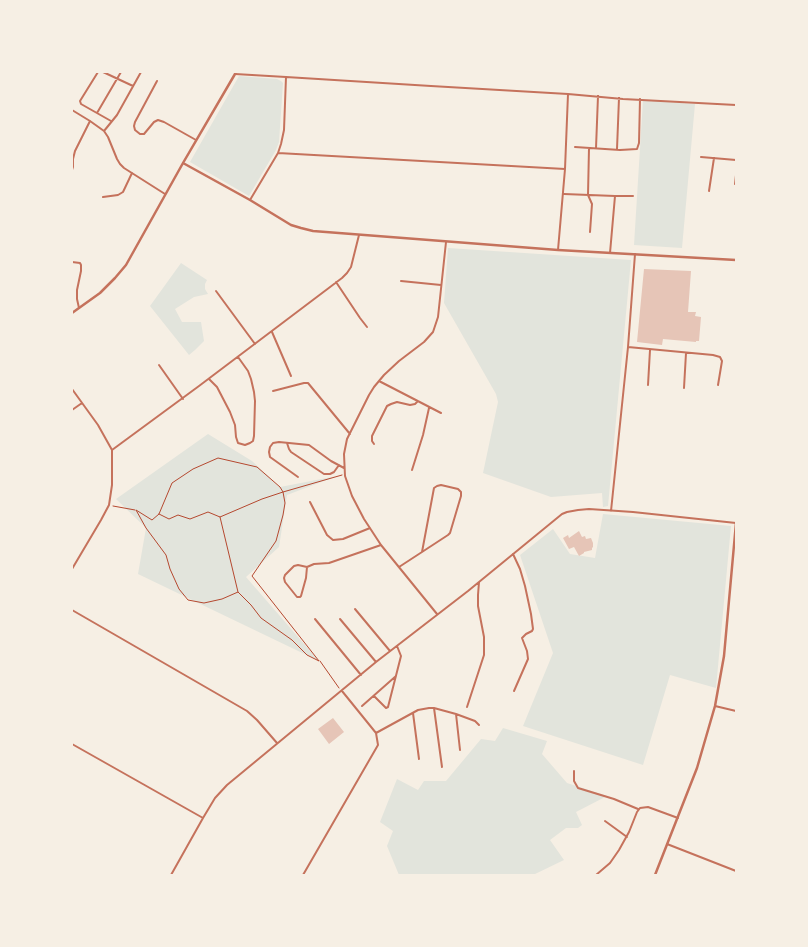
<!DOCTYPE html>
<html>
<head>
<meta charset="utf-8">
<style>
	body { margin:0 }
	#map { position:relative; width:808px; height:947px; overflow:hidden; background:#f6efe4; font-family:Quicksand,sans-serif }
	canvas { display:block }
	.frame { position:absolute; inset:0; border:73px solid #f6efe4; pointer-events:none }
</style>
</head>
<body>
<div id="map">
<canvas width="808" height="947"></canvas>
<div class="frame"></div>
</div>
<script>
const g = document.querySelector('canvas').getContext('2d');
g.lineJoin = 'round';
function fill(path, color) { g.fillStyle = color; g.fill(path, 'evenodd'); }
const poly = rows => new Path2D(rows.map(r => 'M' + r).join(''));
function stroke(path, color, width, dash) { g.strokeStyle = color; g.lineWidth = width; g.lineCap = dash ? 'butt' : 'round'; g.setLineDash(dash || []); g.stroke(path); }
fill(poly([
	[239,76,277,79,281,81,283,83,279,142,276,150,249,196,190,162],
	[643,100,695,104,682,248,634,245],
	[448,248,631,260,608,506,603,507,602,493,551,497,483,473,498,402,496,394,444,303],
	[181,263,207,280,205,284,205,289,208,294,194,297,175,309,182,322,201,322,204,341,195,350,189,355,150,306],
	[208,434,252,461,280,487,337,476,287,495,279,547,246,577,319,661,138,574,146,528,116,499],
	[603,514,731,526,716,688,670,675,643,765,523,726,553,653,520,555,553,529,570,554,595,558],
	[503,728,547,741,542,754,567,783,607,796,576,812,582,825,578,828,566,828,550,840,564,860,533,875,399,875,387,846,393,831,380,822,397,779,418,790,424,781,446,781,481,739,495,741]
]), '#e2e4dc');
fill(poly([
	[644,269,691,271,688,312,696,312,695,316,701,317,699,341,696,341,696,342,663,339,662,345,637,342],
	[579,531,582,537,585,536,586,539,591,538,593,543,593,547,592,548,592,550,584,552,584,553,579,556,574,547,569,549,563,538,568,535,569,538],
	[333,718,344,732,329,744,318,729]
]), '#e6c5b7');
stroke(poly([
	[113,506,135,510],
	[159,514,169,519,178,515,190,519,208,512,220,517,262,499,283,492,285,503,283,515,276,541,252,576,319,661,307,655,292,640,261,618,251,605,238,592,222,599,204,603,188,600,179,589,170,569,166,555,146,528,136,510,152,520,159,514,172,483,193,469,218,458,257,467,280,487,283,492,342,475],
	[220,517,238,592],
	[320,661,339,688]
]), '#b5482f', 1);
stroke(poly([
	[98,72,80,101,81,104,111,121],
	[103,72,133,86],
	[235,74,286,77,431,86,568,94,623,99,736,105],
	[157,81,135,122,134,126,135,130,140,134,144,134,154,122,158,120,164,122,196,140],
	[72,110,90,121,104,131,108,137,117,159,120,164,124,168,165,194],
	[97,113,121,72],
	[104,131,117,115,141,72],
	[575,147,620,150,637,149,639,143,640,99],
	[589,148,588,195,592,204,590,232],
	[596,148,598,96],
	[617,149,619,98],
	[278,153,565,169],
	[701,157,736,160],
	[72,170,73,167,73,159,75,151,90,121],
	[735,184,736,175],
	[709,191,714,158],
	[564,194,615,196],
	[103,197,118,195,123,192,132,173],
	[250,200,278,153,281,144,284,130,286,77],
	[558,250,565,169,568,94],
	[610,253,615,196,633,196],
	[72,262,80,263,81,265,81,271,77,290,77,299,79,308],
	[401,281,441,285],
	[336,282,360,318,367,327],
	[216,291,255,344],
	[272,332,291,376],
	[628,347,713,355,720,357,722,361,718,385],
	[159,365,183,399],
	[209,379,217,387,230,412,235,425,236,437,238,443,245,445,250,443,253,441,254,436,255,401,254,392,251,379,248,371,238,357],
	[379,381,441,413],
	[648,385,650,350],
	[684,388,686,353],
	[72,389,98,425,112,450,112,485,109,505,101,520,72,569],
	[273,391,304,383,308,383,350,434],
	[72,410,82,403],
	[287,443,289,449,291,452,324,474,330,474,334,472,339,465],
	[374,444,372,441,372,436,387,406,391,404,397,402,410,405,415,404,418,401],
	[112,450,199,386,342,278,347,273,351,267,359,235],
	[412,470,423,435,429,408],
	[298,477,270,457,269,452,270,447,273,443,279,442,309,445,331,461,344,468],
	[310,502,327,535,333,540,343,539,370,528],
	[611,511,628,347,635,254],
	[513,554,520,569,525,586,531,614,533,629,532,631,526,634,522,638,527,651,528,659,514,691],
	[307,567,306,578,301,596,300,597,297,597,285,582,284,578,285,575,294,566,298,565,307,567,314,564,329,563,381,545],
	[399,567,422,552,448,535,450,533,461,496,461,492,458,489,441,485,437,486,434,488,422,552],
	[355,609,390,651],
	[72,610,247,711,257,720,277,743],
	[437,614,381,545,364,519,352,496,345,476,344,454,347,439,369,395,374,387,384,375,399,361,424,342,433,332,438,317,446,242],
	[315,619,361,675],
	[340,619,376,662],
	[374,696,386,708,388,707,401,656,397,646],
	[362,706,396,676],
	[715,706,736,711],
	[467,707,484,655,484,637,478,606,478,595,479,582],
	[434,708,442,767],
	[413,713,419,759],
	[456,714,460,750],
	[376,733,418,710,429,708,434,708,456,714,475,721,479,725],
	[72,744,203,818],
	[574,771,574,781,578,788,614,799,638,809],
	[605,821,627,837],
	[667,844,736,871],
	[171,875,203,818,215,798,227,785,376,662,468,591,562,514,567,512,578,510,589,509,633,512,736,523],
	[303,875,378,745,376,733,342,691],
	[596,875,610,863,619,850,629,832,637,812,640,808,648,807,678,818]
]), '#c5725c', 2);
stroke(poly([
	[183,163,250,200,291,225,301,228,313,231,558,250,736,260],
	[72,313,100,293,115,278,126,265,183,163,235,74,236,72],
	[655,875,697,768,715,706,724,656,736,523]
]), '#c5725c', 2.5);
</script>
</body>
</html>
